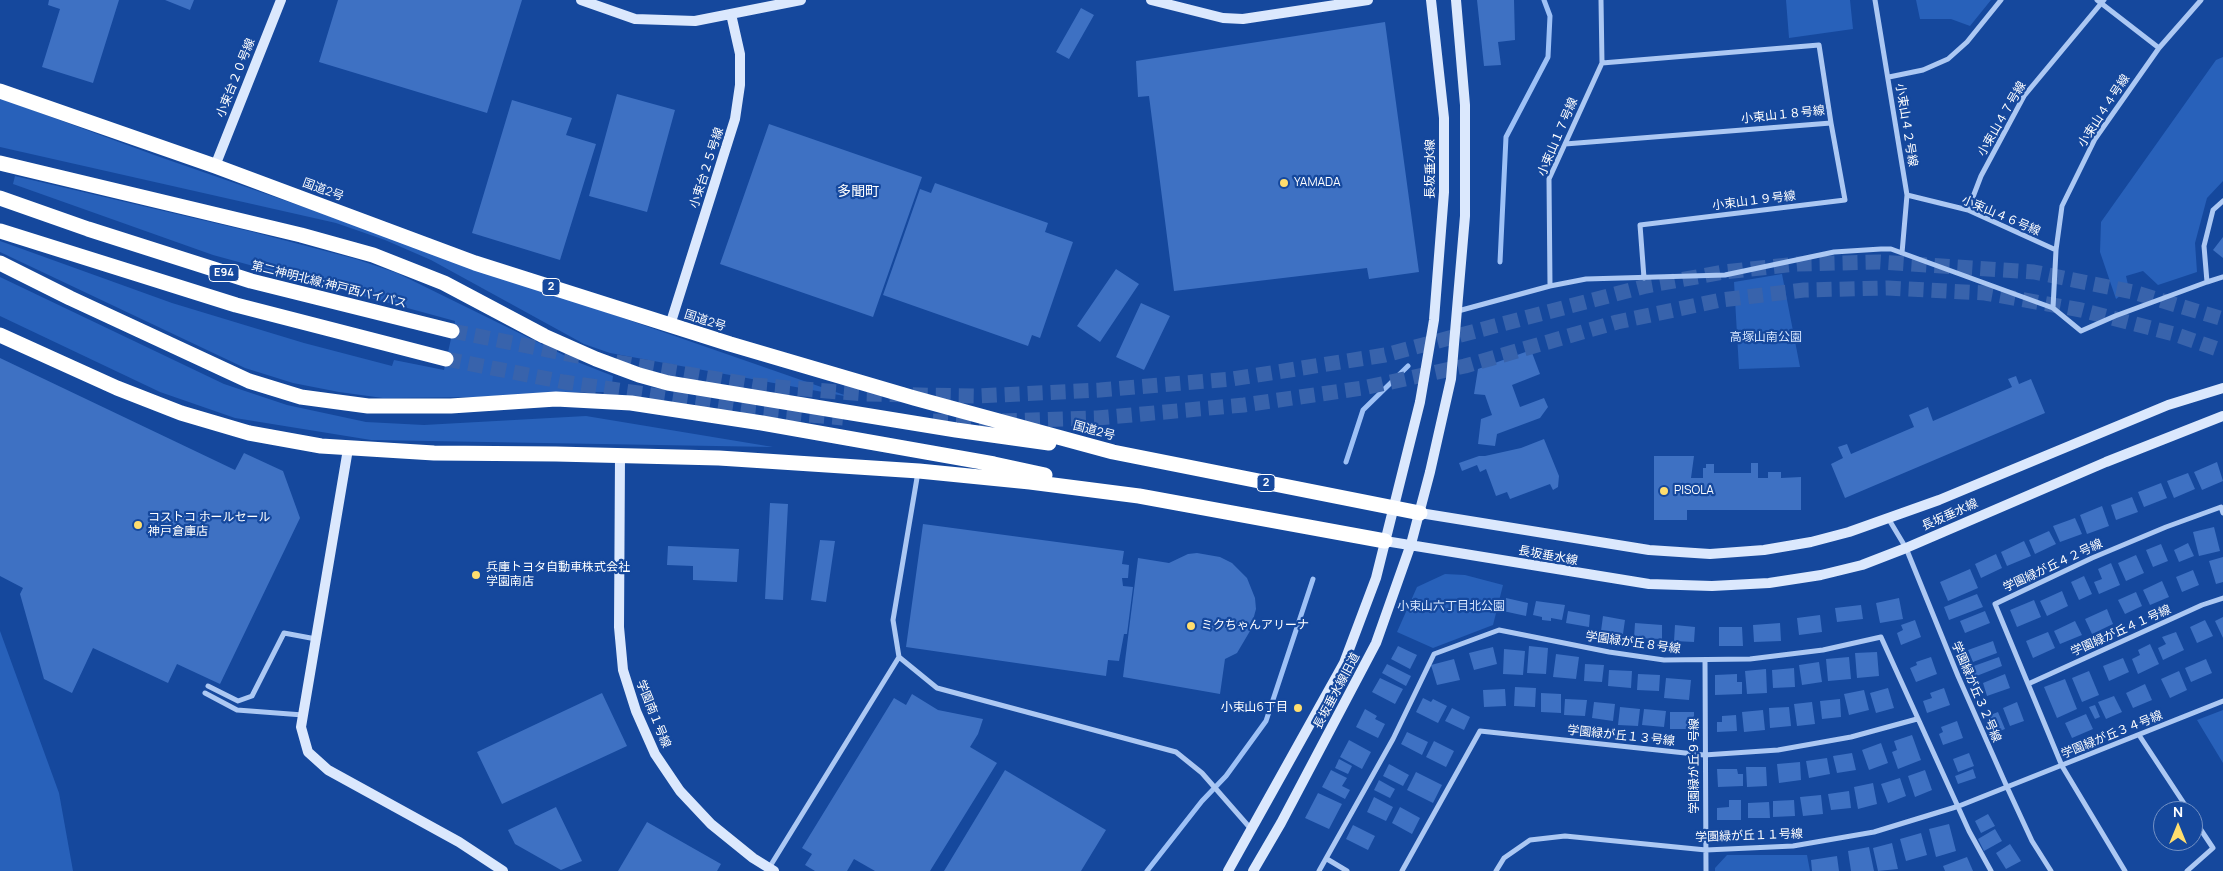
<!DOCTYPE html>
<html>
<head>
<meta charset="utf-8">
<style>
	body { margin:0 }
	#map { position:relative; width:2223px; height:871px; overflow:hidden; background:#15489d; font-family:Manrope,sans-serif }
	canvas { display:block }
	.north { position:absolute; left:2153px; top:801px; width:50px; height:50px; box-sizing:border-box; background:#15489d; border:1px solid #7391c4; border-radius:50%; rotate:0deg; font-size:14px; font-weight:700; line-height:20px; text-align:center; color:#fff }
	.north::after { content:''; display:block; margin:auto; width:18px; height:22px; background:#ffde6e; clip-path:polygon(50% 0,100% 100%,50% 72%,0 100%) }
</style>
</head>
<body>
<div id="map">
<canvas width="2223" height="871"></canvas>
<div class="north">N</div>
</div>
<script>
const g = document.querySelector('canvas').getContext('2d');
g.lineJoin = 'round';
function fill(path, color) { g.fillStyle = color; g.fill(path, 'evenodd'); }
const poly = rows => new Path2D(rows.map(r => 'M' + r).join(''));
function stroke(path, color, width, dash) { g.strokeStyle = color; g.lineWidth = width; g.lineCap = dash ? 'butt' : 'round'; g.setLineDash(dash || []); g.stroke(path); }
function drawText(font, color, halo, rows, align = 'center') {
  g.font = font + ' Manrope,"Noto Sans JP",sans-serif'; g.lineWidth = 4.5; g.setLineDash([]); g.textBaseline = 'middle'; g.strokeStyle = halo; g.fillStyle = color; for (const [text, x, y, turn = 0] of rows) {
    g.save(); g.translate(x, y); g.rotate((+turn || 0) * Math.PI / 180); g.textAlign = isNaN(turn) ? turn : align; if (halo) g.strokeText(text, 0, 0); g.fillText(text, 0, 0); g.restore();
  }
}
fill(poly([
	[1786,0,1850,0,1853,29,1789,38],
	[1916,0,1991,0,1970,26,1951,19,1920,19],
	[2223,57,2223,181,2207,198,2195,243,2197,272,2158,285,2143,271,2126,276,2129,289,2116,299,2100,252,2101,222,2216,60],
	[0,98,157,156,850,397,610,353,584,344,431,260,385,240,336,223,0,147],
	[15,176,253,232,356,259,397,273,580,363,613,376,611,392,564,392,477,397,383,398,339,392,293,383,245,368,0,252,0,241,172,303,304,343,392,366,394,360,444,370,455,321,213,255,13,184],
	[1782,274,1800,367,1739,369,1734,282],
	[0,277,224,384,287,405,366,422,424,425,586,416,773,447,371,440,235,418,160,392,0,316],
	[1445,574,1465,575,1503,585,1493,625,1433,648,1397,632,1417,587],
	[0,631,59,793,73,871,0,871],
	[2223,710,2223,763,2197,720],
	[1727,855,1807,855,1810,871,1715,871,1715,868]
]), '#2861ba');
stroke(poly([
	[1500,262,1506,137,1548,57,1550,16,1544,0],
	[1346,462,1363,410,1408,366],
	[1147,871,1202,801,1226,776,1266,721,1313,579]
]), '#9ec1f6', 5);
fill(poly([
	[49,0,119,0,93,83,42,67,60,9,48,5],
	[165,0,194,0,190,10],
	[338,0,522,0,487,113,319,62],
	[1477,0,1514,0,1515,40,1498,42,1501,65,1484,66],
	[1081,8,1094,15,1069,59,1056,52],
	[1385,22,1419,272,1369,279,1367,268,1174,291,1149,96,1138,97,1136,61],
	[617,94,675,110,647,212,589,196],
	[512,100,572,118,566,135,596,144,560,260,472,233],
	[769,124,922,177,873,317,720,264],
	[935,183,1048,223,1045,232,1073,242,1040,338,1032,335,1028,346,883,295,920,189,931,193],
	[2223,237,2223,258,2213,250],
	[1116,269,1139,284,1100,342,1077,326],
	[1141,303,1170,316,1144,370,1116,357],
	[1531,350,1540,374,1512,385,1520,407,1544,398,1548,407,1540,418,1497,434,1495,446,1478,444,1481,419,1492,415,1485,395,1474,394,1478,369],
	[0,358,235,470,244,453,283,471,300,518,220,684,177,664,168,683,93,648,72,693,44,679,20,594,23,588,0,576],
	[2016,376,2019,384,2031,379,2045,413,1845,498,1831,464,1843,458,1838,447,1847,444,1851,454,1914,427,1909,415,1928,407,1933,421,2012,387,2008,379],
	[1544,439,1559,476,1558,487,1553,490,1550,484,1510,499,1507,492,1496,496,1486,469,1480,472,1477,465,1462,471,1459,463,1479,456,1485,456,1521,448],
	[1654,456,1694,456,1691,478,1703,478,1703,468,1706,468,1706,464,1714,464,1714,473,1751,473,1751,463,1758,463,1758,478,1768,478,1768,472,1781,472,1781,478,1801,477,1801,510,1687,510,1687,520,1654,520],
	[2217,462,2223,481,2202,490,2194,472],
	[2188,473,2195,489,2174,498,2167,481],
	[2161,483,2167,498,2144,507,2138,492],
	[2132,497,2138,512,2116,520,2111,505],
	[770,503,788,504,783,600,765,599],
	[2102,506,2109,526,2087,534,2080,515],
	[2075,518,2082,534,2060,542,2053,526],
	[923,524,1124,551,1122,564,1129,565,1128,578,1122,578,1123,586,1133,587,1127,634,1124,634,1119,661,1108,660,1106,676,906,647],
	[2214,527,2220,551,2199,556,2193,532],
	[2049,531,2056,544,2035,554,2029,540],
	[820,540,835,541,826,602,811,600],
	[2024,541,2031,556,2007,566,2001,552],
	[2188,543,2194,556,2179,562,2174,550],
	[2161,544,2168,561,2153,567,2146,550],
	[668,546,739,549,737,582,693,580,693,566,667,565],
	[1197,553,1220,557,1232,563,1247,578,1255,598,1256,609,1250,631,1237,653,1225,659,1220,694,1123,677,1138,558,1169,563,1188,554],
	[1996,554,2002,568,1981,578,1975,564],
	[2136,555,2144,573,2126,581,2118,563],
	[2223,557,2223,582,2216,584,2209,561],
	[2111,563,2120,585,2099,594,2094,582,2102,579,2098,569],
	[1970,569,1978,588,1948,601,1940,582],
	[2193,570,2199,585,2182,592,2176,577],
	[2084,576,2092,594,2079,600,2071,582],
	[2162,581,2169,597,2150,605,2143,590],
	[2062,591,2068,606,2047,616,2040,601],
	[2136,592,2142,606,2125,614,2118,600],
	[1977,594,1983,607,1949,620,1944,607],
	[1506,598,1528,603,1526,616,1503,611],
	[1899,598,1903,619,1880,623,1876,603],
	[2034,600,2041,617,2017,627,2010,610],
	[1536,601,1565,605,1562,620,1551,618,1551,621,1542,620,1542,617,1533,615],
	[1861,605,1863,619,1837,622,1835,608],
	[2107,609,2113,624,2092,634,2085,619],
	[1568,611,1590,615,1589,627,1566,623],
	[1985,611,1990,623,1965,633,1960,621],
	[1820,615,1822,632,1799,635,1797,618],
	[1603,616,1625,620,1623,634,1601,631],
	[2223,617,2223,638,2215,621],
	[1915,620,1921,637,1901,645,1897,633,1903,630,1901,625],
	[2205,620,2213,636,2197,643,2190,627],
	[2075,621,2082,635,2060,644,2054,631],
	[1635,623,1662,625,1662,639,1634,638],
	[1780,623,1781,641,1754,642,1753,625],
	[1675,625,1695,627,1694,642,1674,641],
	[1719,627,1742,627,1743,646,1719,646],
	[2048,632,2055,648,2033,658,2026,641],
	[2176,632,2184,650,2163,660,2158,648,2166,644,2162,637],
	[1993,641,1997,653,1973,662,1968,650],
	[2150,644,2159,664,2138,674,2132,659,2140,655,2138,650],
	[1398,646,1417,655,1410,669,1391,659],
	[1529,646,1548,648,1546,674,1527,673],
	[1493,647,1497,664,1474,670,1469,653],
	[1504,649,1525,651,1523,675,1503,674],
	[1877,652,1879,676,1857,678,1855,653],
	[1556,654,1579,657,1576,679,1553,677],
	[1849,657,1851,679,1828,681,1826,659],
	[1931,657,1937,674,1916,682,1910,668,1917,665,1916,662],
	[1999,657,2002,666,1974,677,1971,667],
	[2123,658,2129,672,2109,681,2103,666],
	[1454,659,1460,680,1437,685,1431,665],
	[2206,659,2212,673,2191,682,2185,668],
	[1819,662,1822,682,1802,685,1799,665],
	[1387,664,1411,676,1406,686,1382,673],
	[1585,664,1604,665,1602,682,1584,681],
	[1794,668,1795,687,1773,688,1772,670],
	[1766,669,1767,693,1747,694,1745,671],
	[1609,670,1632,671,1631,688,1608,686],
	[2089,671,2099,695,2082,702,2072,678],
	[2179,671,2187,690,2170,698,2161,679],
	[1638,674,1660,675,1659,691,1637,690],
	[1737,674,1737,682,1742,682,1742,694,1715,695,1715,675],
	[2005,674,2010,688,1987,696,1983,683],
	[1380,678,1403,689,1395,704,1372,692],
	[1666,678,1691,680,1689,700,1664,698],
	[2065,679,2077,709,2057,718,2044,687],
	[2145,684,2152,700,2133,708,2126,693],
	[1515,687,1536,688,1535,707,1514,706],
	[1888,688,1894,708,1876,713,1870,693],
	[1944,688,1950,705,1927,713,1923,701,1932,698,1930,693],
	[1505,689,1506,706,1484,707,1483,690],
	[1864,690,1869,710,1849,715,1844,694],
	[602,693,627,746,502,804,477,752],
	[1541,693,1561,694,1561,713,1541,712],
	[912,694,938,710,983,719,978,734,970,747,997,763,930,871,875,871,854,859,847,871,815,871,805,865,812,854,802,848,894,698,906,705],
	[2114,696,2122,712,2106,719,2098,702],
	[1423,698,1431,702,1433,699,1447,706,1438,723,1416,712],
	[1565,699,1587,700,1585,716,1564,715],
	[1840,699,1841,717,1822,719,1820,701],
	[1594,702,1615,704,1613,721,1592,718],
	[1812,702,1815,724,1797,726,1794,704],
	[2017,702,2024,721,2010,726,2003,708],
	[2095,705,2100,717,2095,719,2089,707],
	[1620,707,1640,709,1638,726,1618,725],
	[1789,707,1791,726,1770,728,1769,708],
	[1452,708,1470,717,1464,730,1445,721],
	[1365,709,1377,716,1375,719,1385,724,1378,738,1356,727],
	[1644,709,1666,711,1664,727,1642,725],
	[1763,710,1765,730,1744,732,1742,712],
	[1670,712,1694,712,1694,729,1670,729],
	[1998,712,2005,729,1995,733,1988,716],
	[2086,714,2093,729,2072,738,2065,723],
	[1736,715,1737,731,1717,732,1717,722,1722,722,1722,716],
	[1957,721,1963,738,1943,745,1939,734,1943,732,1941,727],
	[1407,732,1428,742,1422,755,1401,744],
	[1912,735,1921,760,1898,769,1892,752,1897,750,1894,741],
	[1349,740,1371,752,1362,769,1340,757],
	[1434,741,1454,751,1446,767,1426,757],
	[1881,743,1888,763,1869,770,1862,750],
	[1852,753,1856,770,1837,773,1833,756],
	[1969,753,1974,766,1958,772,1953,759],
	[1827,758,1830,774,1809,778,1806,761],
	[1339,759,1352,766,1348,774,1335,768],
	[1800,762,1801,780,1779,783,1777,764],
	[1389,764,1409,775,1403,786,1383,776],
	[1746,767,1766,767,1767,786,1747,787],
	[1717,769,1737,769,1738,774,1743,774,1743,786,1718,787],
	[1973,769,1976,778,1958,784,1955,776],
	[1005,770,1106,830,1081,871,944,871],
	[1331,770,1347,778,1342,786,1350,790,1345,799,1322,787],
	[1925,770,1932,790,1915,797,1908,776],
	[1416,772,1442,785,1433,803,1407,790],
	[1900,778,1906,796,1888,803,1881,784],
	[1379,780,1395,789,1390,798,1374,790],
	[1873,783,1877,804,1858,809,1854,787],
	[1849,791,1851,808,1831,810,1828,794],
	[1318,793,1342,804,1329,829,1305,818],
	[1821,795,1823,814,1803,816,1800,797],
	[1374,797,1393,807,1386,821,1367,812],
	[1729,800,1741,800,1741,820,1717,820,1717,808,1729,807],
	[1794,800,1795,816,1773,817,1773,801],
	[1769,802,1770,818,1748,818,1748,803],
	[556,807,582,861,561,870,515,844,508,830],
	[1400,807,1420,818,1412,834,1392,823],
	[1988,814,1995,826,1981,833,1975,821],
	[647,822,721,864,717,871,618,871],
	[1949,824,1956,851,1936,857,1929,829],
	[1353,825,1375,836,1368,850,1346,839],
	[1995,829,2002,841,1984,851,1978,839],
	[1921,833,1927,855,1906,861,1900,839],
	[1892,843,1898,869,1878,871,1873,848],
	[2010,844,2021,861,2006,869,1996,853],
	[1869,847,1874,871,1851,871,1848,851],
	[1837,856,1839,871,1812,871,1811,860],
	[1967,857,1973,871,1945,871,1943,866]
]), '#3e71c3');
stroke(poly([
	[452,331,583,357],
	[446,359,564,382,754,410,843,418],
	[616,362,754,385,864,394,977,396,1100,390,1232,379,1385,355,1646,286,1724,272,1797,264,1879,262,2034,272,2133,292,2223,319],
	[933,421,974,422,1097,418,1244,405,1363,388,1465,366,1617,322,1721,300,1804,290,1888,288,1985,293,2081,310,2174,334,2223,351]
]), '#3863ac', 15, [15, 8]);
stroke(poly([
	[1875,0,1907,195,1902,253],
	[2097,0,2159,48],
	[1889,77,1923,70,1948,59,1967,42,2001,0],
	[1565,144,1831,123,1819,45,1602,63],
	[1907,195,1968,210,2056,250],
	[2223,201,2213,210,2204,246,2207,282,2223,277],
	[1968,210,1981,176,2024,96,2104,0],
	[1644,278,1640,225,1845,200,1831,123],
	[1550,286,1549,179,1602,63,1601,0],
	[2053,308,2056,250,2062,206,2095,139,2159,48,2201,0],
	[1458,311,1550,286,1586,279,1725,275,1834,252,1881,249,1891,249,2053,308,2081,331,2115,316,2207,282],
	[1888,518,1906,548,1958,676,2007,787,2032,841,2051,871],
	[899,657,937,688,1176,752,1202,773,1251,829],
	[1705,660,1706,871],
	[2028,684,2202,605,2223,598],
	[208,686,238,701,252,696,284,633,316,639],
	[205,693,237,710,303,715],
	[2139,735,2189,811],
	[1327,859,1347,871],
	[769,868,899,657,893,620,918,472],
	[1319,871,1393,739,1434,654,1499,630,1609,652,1664,660,1750,659,1823,650,1881,637,1969,831,1991,871],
	[1402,871,1480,731,1704,755,1778,750,1851,737,1917,719],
	[1496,871,1504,858,1530,840,1565,836,1706,850,1793,846,1874,832,1959,806,2223,701],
	[2125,871,2062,766,1995,604,2092,558,2166,527,2221,507,2223,513],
	[2187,871,2213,848,2193,818]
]), '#acc8f3', 5);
stroke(poly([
	[581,0,635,19,695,21,801,0],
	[1151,0,1223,18,1243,19,1368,0],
	[215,166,281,0],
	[670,325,735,119,740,85,740,54,731,14],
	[348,449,301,727,308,752,328,770,459,842,503,871],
	[620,456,619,627,623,670,636,711,655,754,680,791,711,824,753,858,774,871],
	[1420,513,1649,550,1710,554,1764,550,1811,542,1849,532,1939,500,2168,405,2223,388],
	[1385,541,1649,584,1712,586,1769,583,1821,575,1862,565,1906,548,2106,462,2223,416],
	[1228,871,1344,663,1376,578,1420,402,1434,320,1444,192,1444,118,1431,0],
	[1253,871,1281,823,1376,643,1411,544,1430,472,1451,379,1465,216,1465,105,1456,0]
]), '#dbe8fd', 10);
stroke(poly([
	[0,91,215,166,475,263,730,344,914,398,1113,452,1420,513],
	[0,163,301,235,373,255,444,283,544,336,596,359,639,375,668,383,956,430,1049,443],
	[0,198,88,229,251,281,452,331],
	[0,231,236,305,446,359],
	[0,263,70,298,249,381,301,397,368,406,451,406,556,399,631,403,762,423,994,464,1045,475],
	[0,335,117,388,181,413,249,433,321,446,434,453,556,454,719,458,919,471,1030,482,1139,496,1385,541]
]), '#fff', 15);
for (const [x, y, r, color] of [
	[1284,183,5,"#ffde6e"],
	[1664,491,5,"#ffde6e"],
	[138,525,5,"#ffde6e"],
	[476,575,5,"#ffde6e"],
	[1191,626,5,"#ffde6e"],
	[1298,708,5,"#ffde6e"]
]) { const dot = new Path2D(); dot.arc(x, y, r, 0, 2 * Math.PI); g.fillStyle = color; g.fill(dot); stroke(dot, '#15489d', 2); }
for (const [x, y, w] of [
	[224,273,30],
	[551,287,18],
	[1266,483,18]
]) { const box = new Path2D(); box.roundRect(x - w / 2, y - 8.5, w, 17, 4); g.fillStyle = '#15489d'; g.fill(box); stroke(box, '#fff', 1); }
drawText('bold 11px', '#fff', null, [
	["E94",224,273],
	["2",551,287],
	["2",1266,483]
]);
drawText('12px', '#fff', '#15489d', [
	["小束台２０号線",236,78,-68],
	["小束山４４号線",2104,111,-57],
	["小束山１８号線",1783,115,-6],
	["小束山４７号線",2002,119,-60],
	["小束山４２号線",1906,125,81],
	["小束山１７号線",1558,137,-67],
	["小束台２５号線",707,168,-72],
	["長坂垂水線",1431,169,-90],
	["国道2号",323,190,20],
	["小束山１９号線",1754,201,-7],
	["小束山４６号線",2001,216,23],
	["第二神明北線;神戸西バイパス",329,285,14],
	["国道2号",705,321,18],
	["国道2号",1094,431,15],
	["長坂垂水線",1950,515,-24],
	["長坂垂水線",1548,556,10],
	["学園緑が丘４２号線",2053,566,-25],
	["学園緑が丘４１号線",2121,631,-24],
	["学園緑が丘８号線",1633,643,8],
	["長坂垂水線旧道",1337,691,-62],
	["学園緑が丘３２号線",1976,692,67],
	["学園南１号線",653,714,68],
	["学園緑が丘３４号線",2112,735,-22],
	["学園緑が丘１３号線",1621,736,6],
	["学園緑が丘９号線",1695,766,-90],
	["学園緑が丘１１号線",1749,836,-2]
]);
drawText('12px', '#fff', '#15489d', [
	["YAMADA",1294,183],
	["PISOLA",1674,491],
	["コストコ ホールセール",148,518],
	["神戸倉庫店",148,532],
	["兵庫トヨタ自動車株式会社",486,568],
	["学園南店",486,582],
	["ミクちゃんアリーナ",1201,626],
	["小束山6丁目",1288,708,"right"]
], 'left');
drawText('12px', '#d4e4fd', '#15489d', [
	["高塚山南公園",1766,338],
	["小束山六丁目北公園",1451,607]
]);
drawText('14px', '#fff', '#15489d', [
	["多聞町",858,192]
]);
</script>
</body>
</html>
